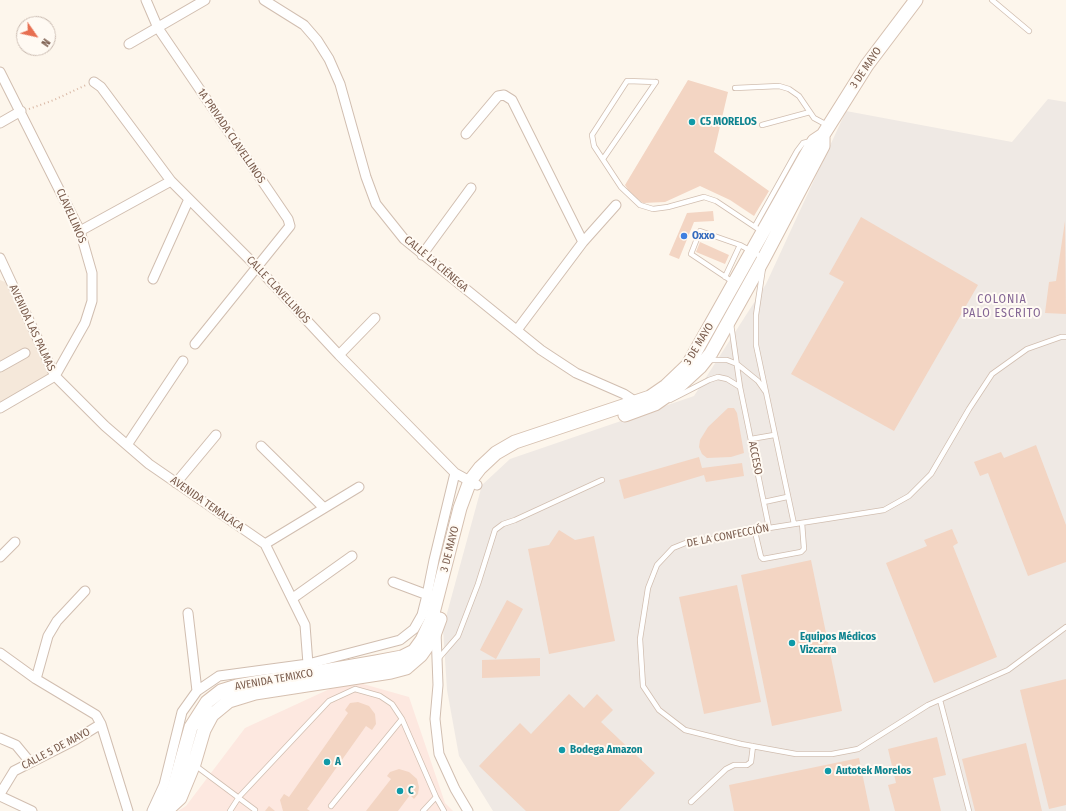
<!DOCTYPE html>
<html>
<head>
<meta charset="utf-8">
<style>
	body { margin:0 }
	#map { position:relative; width:1066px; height:811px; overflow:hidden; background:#fdf6ec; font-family:"Fira Sans Condensed",sans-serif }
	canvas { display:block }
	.north { position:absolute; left:16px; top:16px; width:40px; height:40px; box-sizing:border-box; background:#fffaf3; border:1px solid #cabbb1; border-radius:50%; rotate:124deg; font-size:11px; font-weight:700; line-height:16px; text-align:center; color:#7a5c4d }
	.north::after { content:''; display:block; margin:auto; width:14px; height:18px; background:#e76f51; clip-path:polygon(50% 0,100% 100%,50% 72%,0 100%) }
</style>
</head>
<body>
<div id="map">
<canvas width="1066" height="811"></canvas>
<div class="north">N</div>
</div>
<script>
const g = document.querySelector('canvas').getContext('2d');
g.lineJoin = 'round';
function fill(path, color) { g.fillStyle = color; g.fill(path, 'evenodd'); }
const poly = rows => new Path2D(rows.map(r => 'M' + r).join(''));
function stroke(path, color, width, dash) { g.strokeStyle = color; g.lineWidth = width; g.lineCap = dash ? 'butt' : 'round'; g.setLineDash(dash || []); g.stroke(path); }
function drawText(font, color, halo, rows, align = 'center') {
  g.font = font + ' "Fira Sans Condensed",sans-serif'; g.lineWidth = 4; g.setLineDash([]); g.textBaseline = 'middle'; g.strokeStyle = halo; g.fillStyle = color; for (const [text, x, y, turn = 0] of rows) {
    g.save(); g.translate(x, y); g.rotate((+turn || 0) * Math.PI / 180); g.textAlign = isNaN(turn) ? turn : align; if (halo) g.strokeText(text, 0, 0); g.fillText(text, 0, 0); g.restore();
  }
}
fill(poly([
	[0,280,5,282,53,381,0,411]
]), '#f5e8da');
fill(poly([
	[349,680,409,697,445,803,453,811,178,811,186,806,245,728]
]), '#fde8e0');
fill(poly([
	[1048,99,1066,102,1066,811,493,811,459,756,447,690,443,628,482,485,510,459,694,396,766,284,846,111,1012,142]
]), '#efe9e4');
fill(poly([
	[688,80,728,92,714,152,769,191,754,216,730,200,700,186,665,202,643,203,630,193,625,185],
	[713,211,714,221,694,222,679,259,669,255,687,213],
	[861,217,978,285,894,431,791,374,844,282,829,274],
	[1065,221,1066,314,1045,313,1049,282,1056,281],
	[700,242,729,255,725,264,696,252],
	[728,408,734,408,737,413,744,453,731,457,707,458,702,454,699,447,700,440,708,427],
	[1036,445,1066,525,1066,562,1028,576,988,473,980,476,974,462,1001,452,1004,458],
	[699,457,702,468,742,463,744,476,706,482,704,475,624,499,619,480],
	[952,529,958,543,953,546,997,657,934,683,886,563,927,546,924,540],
	[559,530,575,540,594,536,615,641,549,654,528,549,549,545],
	[811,560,842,711,772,726,741,575],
	[737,585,761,702,704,714,679,597],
	[507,600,523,609,496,659,480,650],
	[540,658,540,676,482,678,482,660],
	[1066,679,1066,805,1049,809,1020,690],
	[569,694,584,708,597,694,613,710,601,722,655,773,619,811,526,811,479,766,520,723,531,734],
	[358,702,369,706,375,714,376,724,372,730,366,726,307,809,310,811,283,811,280,800,284,794,289,797,348,713,345,710,350,703],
	[937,737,946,775,933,778,941,811,895,811,888,785,896,783,888,749],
	[1026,743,1042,811,975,811,962,759],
	[859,758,870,811,734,811,729,785],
	[399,769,409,772,417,779,419,787,418,794,414,799,410,795,398,811,366,811,391,779,387,776,390,772],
	[269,806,275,811,265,811]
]), '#f3d5c3');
const lane = poly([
	[992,0,1029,31],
	[656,82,627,81,592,135,594,146,621,187,640,205,653,209,668,207,704,197,716,201,761,231],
	[735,88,779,86,789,89,799,96,814,118,827,125],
	[762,125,810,112],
	[603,159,656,82],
	[755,226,797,151,803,143,811,141],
	[763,268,756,315,756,345,794,524],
	[725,277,740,245],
	[733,282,691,254,700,231,740,245,764,258],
	[731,324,740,387,769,528],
	[1066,337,1061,337,1027,349,992,374,969,409,931,474,909,496,884,510,769,528,721,539,693,540,673,548,657,565,648,588,640,639,643,686,659,710,685,730,741,744,796,754,832,754,858,749,928,705,1008,670,1066,627],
	[709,360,727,360,737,364,758,381,765,391],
	[670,400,709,380,718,377,727,379,740,387],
	[751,439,774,435],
	[764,502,787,497],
	[755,532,761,557,763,559,801,552,804,549,802,523],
	[438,659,458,636,478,584,495,530,503,524,515,520,602,480],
	[940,700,969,811],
	[196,766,255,810],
	[691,802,726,769,734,765,747,765,751,762,753,746],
	[331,806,402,719],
	[230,811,239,797,329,701,355,689,380,696,392,704,402,719,436,797,444,811],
	[423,811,436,797]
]);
const street = poly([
	[146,0,158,28,288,219,290,226,195,344],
	[264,0,304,25,317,40,329,59,340,84,366,177,376,204,404,239,541,350,576,373,624,394,639,404],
	[129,44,205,0],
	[0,72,80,231,92,273,92,301,85,323,55,376,0,408],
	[94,82,101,87,171,181,257,267,339,355,455,473,477,485],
	[0,123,21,111],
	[466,134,498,96,504,95,512,100,583,242],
	[80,231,171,181],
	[422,255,471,188],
	[0,258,55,376,105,426,149,464,265,544,305,625,308,664],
	[153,279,189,199],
	[517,330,583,242,616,205],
	[339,355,375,318],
	[0,367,25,353],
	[127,445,183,361],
	[261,446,324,508],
	[176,483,216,435],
	[265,544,359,487],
	[0,557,15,542],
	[393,582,433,597],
	[293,598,352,556],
	[188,613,197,691],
	[436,632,438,685,435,719,439,754,455,789,468,811],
	[0,653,36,679,96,715,101,724,128,811],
	[36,679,48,636,57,621,85,591],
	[0,738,16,745,30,762],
	[0,794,14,771,75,740,101,724],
	[0,796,32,811],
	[152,811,164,785,182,712,197,691,219,676,308,664,400,640,414,629,422,615,427,595,434,560,455,473]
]);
const secondary = poly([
	[625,415,655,404,675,390,700,367,711,353,764,258,823,146,823,135],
	[167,810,180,798,194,764,204,730,212,715,229,701,255,693,391,672,406,668,421,655,433,638,440,619],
	[162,811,173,791,191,727,207,702,221,691,237,686,376,662,402,657,414,651,422,640,431,621,460,508,470,481,480,468,496,453,515,442,650,397,666,386,688,365,814,141,823,135,867,65,916,0]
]);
stroke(lane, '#d1beb0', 6);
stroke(street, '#d1beb0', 11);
stroke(secondary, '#d6c0b0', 15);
stroke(poly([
	[29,109,54,100,86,85]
]), '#d9b8a5', 2, [1, 3]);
stroke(lane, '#fff', 4.5);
stroke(street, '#fff', 9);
stroke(secondary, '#fff', 13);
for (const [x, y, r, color] of [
	[692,122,4,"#0f9aa8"],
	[684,236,4,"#3f7fe0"],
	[792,643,4,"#0f9aa8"],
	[562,750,4,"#0f9aa8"],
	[327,762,4,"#0f9aa8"],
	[828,771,4,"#0f9aa8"],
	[400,791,4,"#0f9aa8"]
]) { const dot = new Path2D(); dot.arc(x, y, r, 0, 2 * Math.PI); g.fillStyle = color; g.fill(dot); stroke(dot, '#fffaf3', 1.5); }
drawText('11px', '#7a5c4d', '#fffaf3', [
	["3 DE MAYO",866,68,-56],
	["1A PRIVADA CLAVELLINOS",231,136,56],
	["CLAVELLINOS",71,216,66],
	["CALLE LA CIÉNEGA",436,264,40],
	["CALLE CLAVELLINOS",278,290,47],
	["AVENIDA LAS PALMAS",32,328,65],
	["3 DE MAYO",699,344,-59],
	["ACCESO",755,458,79],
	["AVENIDA TEMALACA",207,504,35],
	["DE LA CONFECCIÓN",728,536,-11],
	["3 DE MAYO",450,549,-76],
	["AVENIDA TEMIXCO",274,680,-10],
	["CALLE 5 DE MAYO",56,749,-28]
]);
drawText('bold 11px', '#0d838f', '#fffaf3', [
	["C5 MORELOS",700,122],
	["Equipos Médicos",800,637],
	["Vizcarra",800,650],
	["Bodega Amazon",570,750],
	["A",335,762],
	["Autotek Morelos",836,771],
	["C",408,791]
], 'left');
drawText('bold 11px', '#366cbe', '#fffaf3', [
	["Oxxo",692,236]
], 'left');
g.letterSpacing = '1px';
drawText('12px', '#846695', '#fffaf3', [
	["COLONIA",1002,300],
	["PALO ESCRITO",1002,314]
]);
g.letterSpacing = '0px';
</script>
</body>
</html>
